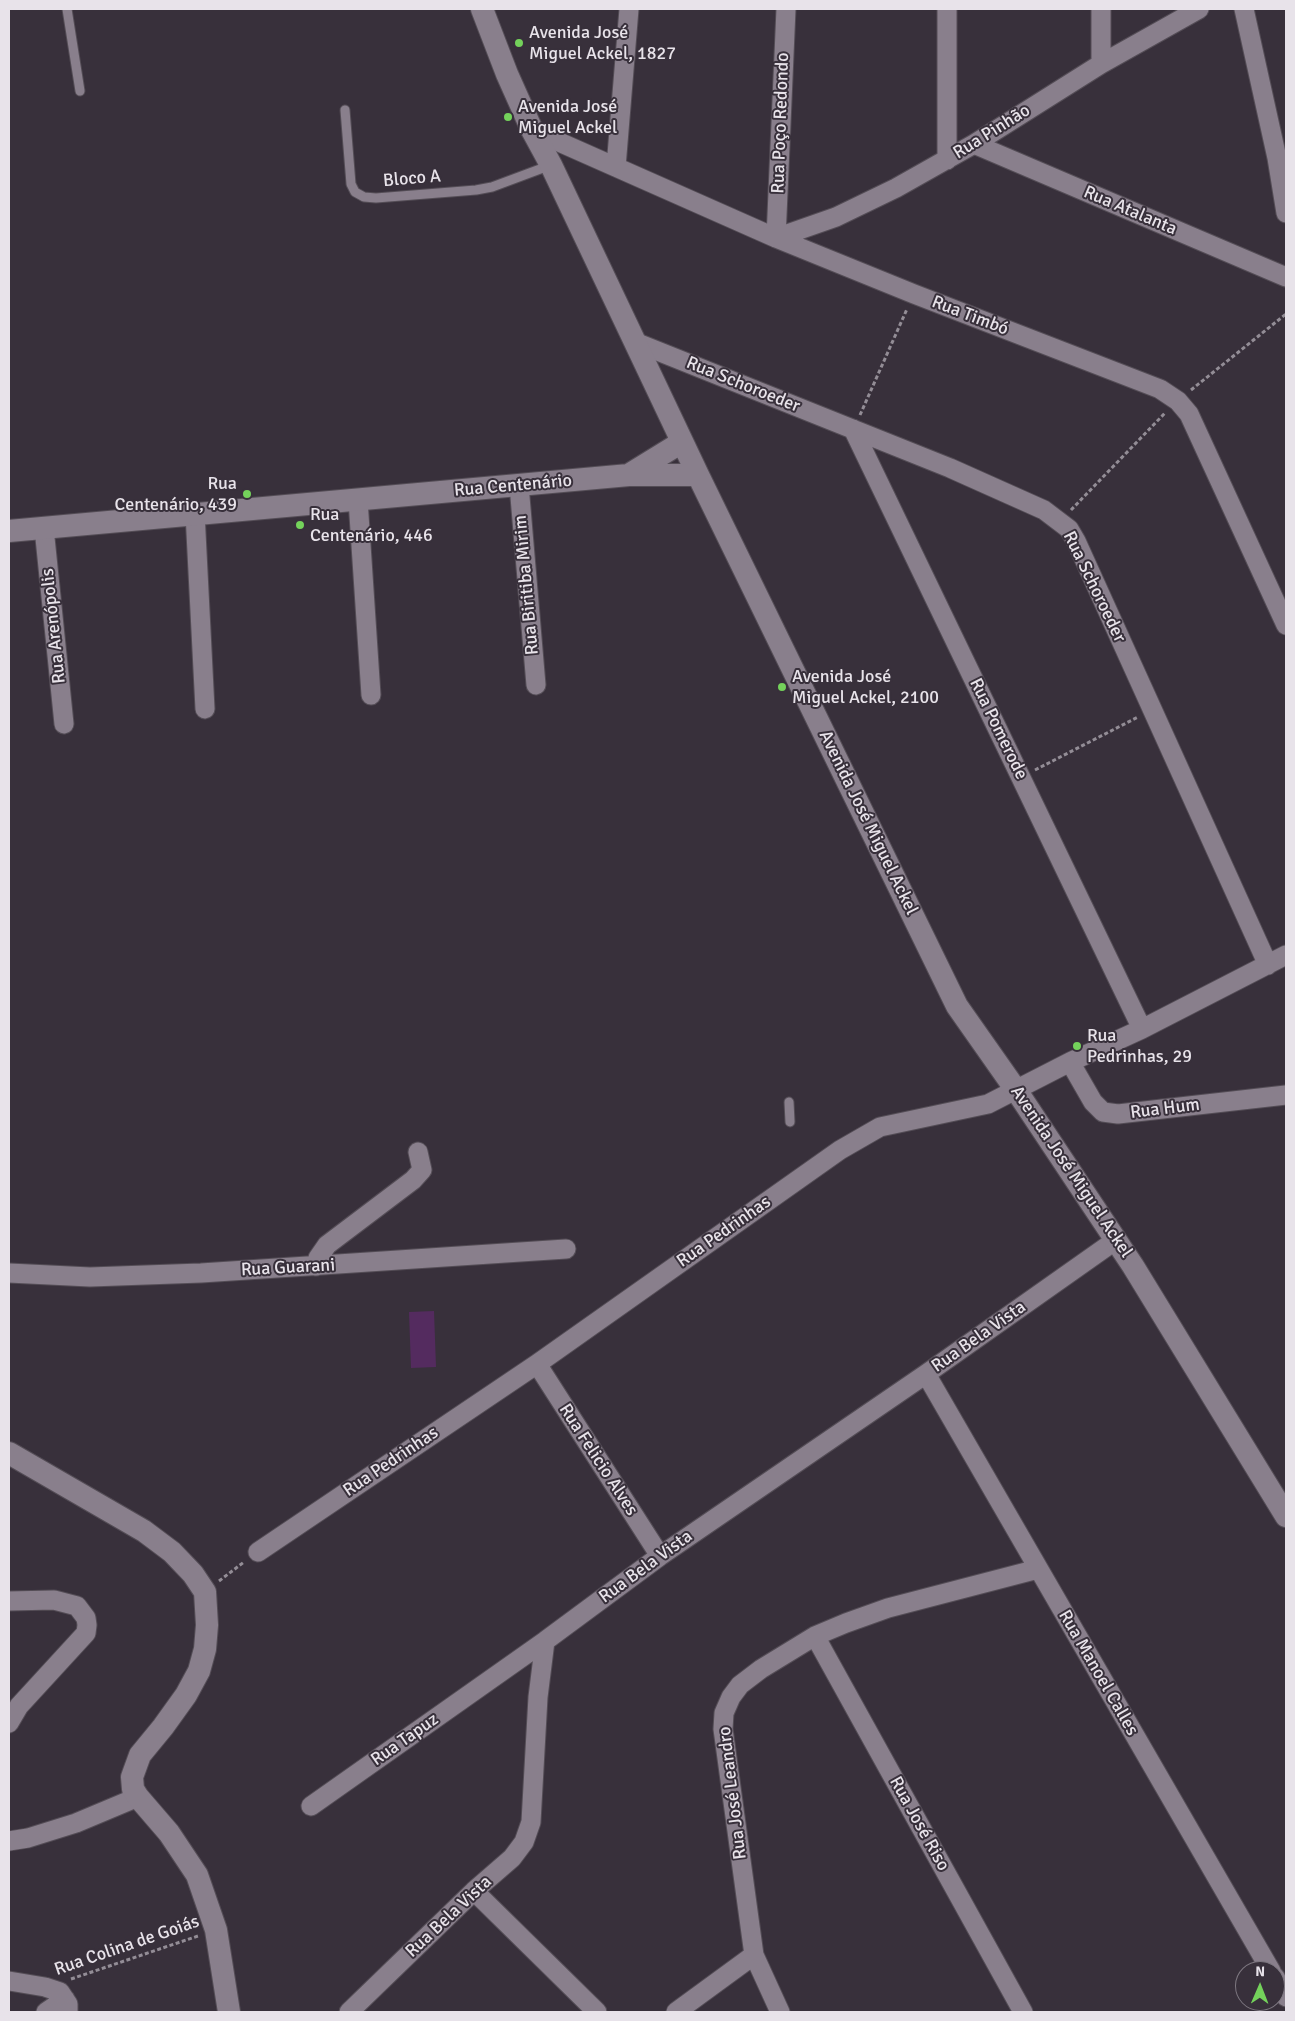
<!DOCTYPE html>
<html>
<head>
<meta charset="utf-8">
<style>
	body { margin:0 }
	#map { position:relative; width:1295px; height:2021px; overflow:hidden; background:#38303b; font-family:Signika,sans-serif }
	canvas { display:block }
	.frame { position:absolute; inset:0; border:10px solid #e8e3ea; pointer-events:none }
	.north { position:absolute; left:1235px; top:1961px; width:50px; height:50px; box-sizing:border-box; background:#38303b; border:1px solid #7e7881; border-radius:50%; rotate:1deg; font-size:14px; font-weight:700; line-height:20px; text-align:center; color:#e8e3ea }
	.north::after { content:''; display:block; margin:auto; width:18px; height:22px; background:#74d25b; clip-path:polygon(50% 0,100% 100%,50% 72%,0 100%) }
</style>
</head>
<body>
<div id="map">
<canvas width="1295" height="2021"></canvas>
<div class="frame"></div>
<div class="north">N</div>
</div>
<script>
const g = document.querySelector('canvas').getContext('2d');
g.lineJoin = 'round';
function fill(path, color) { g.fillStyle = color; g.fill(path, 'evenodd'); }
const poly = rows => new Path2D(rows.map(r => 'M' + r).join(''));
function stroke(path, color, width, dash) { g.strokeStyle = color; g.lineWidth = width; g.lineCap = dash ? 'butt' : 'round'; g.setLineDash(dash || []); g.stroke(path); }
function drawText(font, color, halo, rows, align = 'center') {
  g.font = font + ' Signika,sans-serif'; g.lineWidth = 4; g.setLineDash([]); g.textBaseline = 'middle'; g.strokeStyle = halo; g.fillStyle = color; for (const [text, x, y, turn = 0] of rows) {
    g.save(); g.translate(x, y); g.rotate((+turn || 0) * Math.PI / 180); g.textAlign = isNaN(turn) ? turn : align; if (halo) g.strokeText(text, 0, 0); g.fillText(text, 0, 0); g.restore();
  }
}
fill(poly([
	[434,1311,436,1367,411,1368,409,1312]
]), '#542b5f');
const service = poly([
	[67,9,80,91],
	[345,110,351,184,355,192,364,197,376,198,476,190,492,187,551,165],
	[789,1102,790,1122]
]);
const minor = poly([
	[947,9,947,160],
	[1101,9,1101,64],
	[1244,9,1277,158,1286,213],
	[532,130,776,238,914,294,1160,389,1178,401,1189,414,1286,625],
	[974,144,1286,277],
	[616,167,629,9],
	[776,238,836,217,896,188,974,144,1101,64,1199,9],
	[776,238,786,9],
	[635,342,950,468,1044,510,1069,529,1076,541,1268,965],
	[853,429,1142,1029],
	[519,485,536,685],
	[358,500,371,695],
	[195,513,205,709],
	[44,528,64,724],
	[1070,1062,1093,1102,1103,1112,1118,1114,1286,1095],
	[316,1266,318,1258,327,1245,413,1180,422,1170,418,1152],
	[9,1273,90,1277,201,1273,566,1249],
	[537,1364,660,1556],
	[926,1374,1271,1971],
	[258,1552,537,1364,840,1150,880,1127,988,1104,1070,1062,1142,1029,1286,955],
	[9,1601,54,1600,77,1606,86,1618,87,1625,86,1633,19,1706,9,1723],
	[815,1636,1023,2012],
	[311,1806,545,1641,660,1556,926,1374,1116,1240],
	[9,1841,28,1838,76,1823,138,1797],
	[474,1891,597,2012],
	[1275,1977,1286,1997],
	[9,1981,45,1987,60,1992,68,2004,68,2012],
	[46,2012,65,1999],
	[349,2012,474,1891,512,1858,524,1842,531,1822,538,1697,545,1641],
	[676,2012,754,1955],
	[780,2012,754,1955,723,1729,724,1713,731,1697,740,1685,761,1669,815,1636,846,1623,888,1608,1038,1569]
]);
const tertiary = poly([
	[482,9,507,74,532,130,551,165,698,475,957,1006,1016,1090,1133,1266,1286,1516],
	[630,474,682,442],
	[9,531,629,475,698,475],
	[9,1453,144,1531,172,1552,193,1574,205,1592,207,1625,205,1649,199,1671,186,1695,163,1727,140,1755,132,1777,133,1789,138,1797,169,1833,197,1875,216,1930,229,2012]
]);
stroke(service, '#544d56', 11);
stroke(minor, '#544d56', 21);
stroke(tertiary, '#544d56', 24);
stroke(poly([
	[1191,390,1286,314],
	[860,415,907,309],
	[1071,510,1166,412],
	[1035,770,1138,717],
	[219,1581,244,1562],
	[71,1979,198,1936]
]), '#938d96', 3, [4, 2.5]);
stroke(service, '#897f8c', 9);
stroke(minor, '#897f8c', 19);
stroke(tertiary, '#897f8c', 22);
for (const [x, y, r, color] of [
	[519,43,5,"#74d25b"],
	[508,117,5,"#74d25b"],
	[247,494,5,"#74d25b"],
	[300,525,5,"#74d25b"],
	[782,687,5,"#74d25b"],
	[1077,1046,5,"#74d25b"]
]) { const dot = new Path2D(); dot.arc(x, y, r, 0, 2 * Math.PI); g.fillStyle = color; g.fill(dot); stroke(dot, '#38303b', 2); }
drawText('18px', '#e8e3ea', '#38303b', [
	["Avenida José",529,33],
	["Miguel Ackel, 1827",529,54],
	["Avenida José",518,107],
	["Miguel Ackel",518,128],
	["Rua",237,484,"right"],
	["Centenário, 439",237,505,"right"],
	["Rua",310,515],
	["Centenário, 446",310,536],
	["Avenida José",792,677],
	["Miguel Ackel, 2100",792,698],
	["Rua",1087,1036],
	["Pedrinhas, 29",1087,1057]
], 'left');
drawText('18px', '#e8e3ea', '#38303b', [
	["Rua Poço Redondo",781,123,-88],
	["Rua Pinhão",992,132,-32],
	["Bloco A",412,179,-5],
	["Rua Atalanta",1130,211,23],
	["Rua Timbó",970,316,21],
	["Rua Schoroeder",743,385,22],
	["Rua Centenário",513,486,-5],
	["Rua Biritiba Mirim",527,585,-95],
	["Rua Schoroeder",1094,587,64],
	["Rua Arenópolis",54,626,-96],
	["Rua Pomerode",998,729,64],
	["Avenida José Miguel Ackel",868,823,64],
	["Rua Hum",1165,1109,-7],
	["Avenida José Miguel Ackel",1071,1172,56],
	["Rua Pedrinhas",724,1232,-35],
	["Rua Guarani",288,1268,-3],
	["Rua Bela Vista",979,1337,-35],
	["Rua Felicio Alves",598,1460,57],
	["Rua Pedrinhas",391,1462,-34],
	["Rua Bela Vista",646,1567,-36],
	["Rua Manoel Calles",1098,1673,60],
	["Rua Tapuz",405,1740,-35],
	["Rua José Leandro",733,1793,-97],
	["Rua José Riso",919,1824,61],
	["Rua Bela Vista",449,1917,-43],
	["Rua Colina de Goiás",127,1946,-19]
]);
</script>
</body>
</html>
